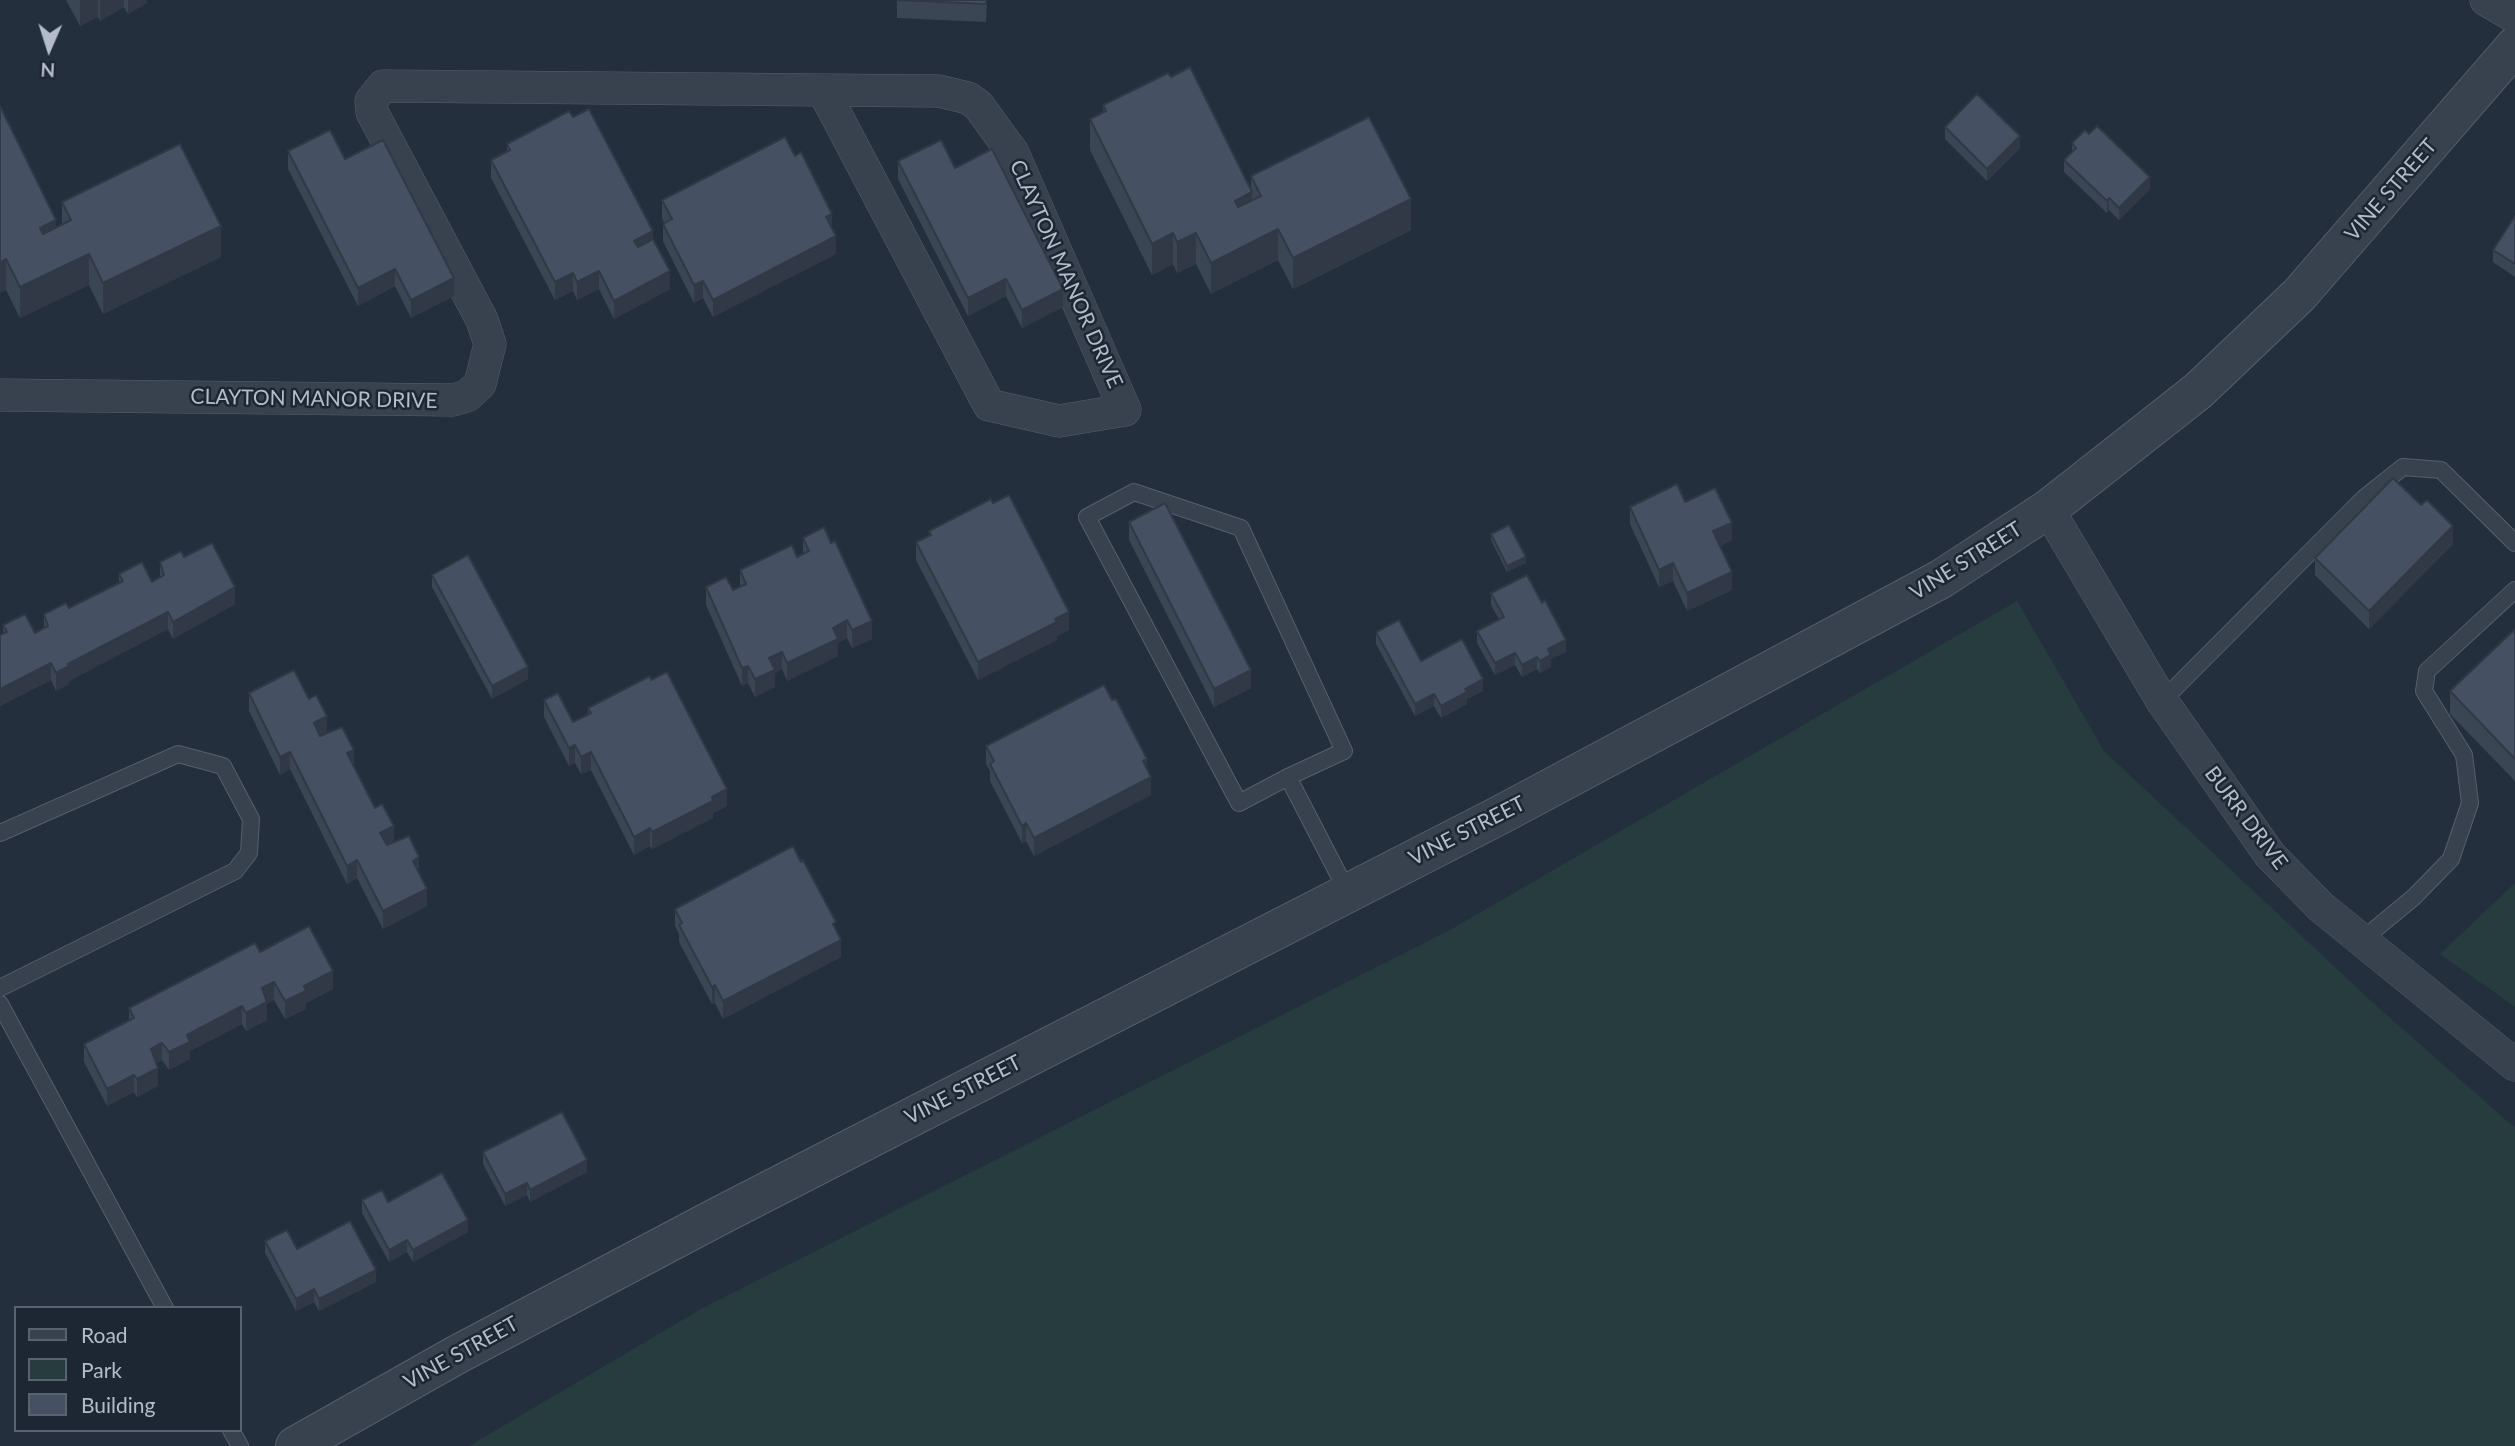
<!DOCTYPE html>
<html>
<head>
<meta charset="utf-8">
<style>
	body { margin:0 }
	#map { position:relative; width:2515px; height:1446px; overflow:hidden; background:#242f3e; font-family:Lato,sans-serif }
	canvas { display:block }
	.legend { position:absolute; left:14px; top:1306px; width:228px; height:126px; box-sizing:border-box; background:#1d2633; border:2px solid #59626f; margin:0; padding:9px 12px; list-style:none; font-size:21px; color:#b4bcc9 }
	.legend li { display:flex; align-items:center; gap:14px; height:35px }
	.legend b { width:35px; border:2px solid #59626f }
	.north { position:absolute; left:14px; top:14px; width:70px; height:70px; -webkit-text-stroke:5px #1d2633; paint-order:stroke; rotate:183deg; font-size:19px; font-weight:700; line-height:28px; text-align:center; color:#b4bcc9 }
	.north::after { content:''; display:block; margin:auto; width:24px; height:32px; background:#b4bcc9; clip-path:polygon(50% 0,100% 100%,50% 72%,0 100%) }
</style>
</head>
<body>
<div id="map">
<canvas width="2515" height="1446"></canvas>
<ul class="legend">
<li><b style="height:9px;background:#38414e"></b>Road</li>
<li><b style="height:19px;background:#263c3f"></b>Park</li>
<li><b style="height:19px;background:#455162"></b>Building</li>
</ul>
<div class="north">N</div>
</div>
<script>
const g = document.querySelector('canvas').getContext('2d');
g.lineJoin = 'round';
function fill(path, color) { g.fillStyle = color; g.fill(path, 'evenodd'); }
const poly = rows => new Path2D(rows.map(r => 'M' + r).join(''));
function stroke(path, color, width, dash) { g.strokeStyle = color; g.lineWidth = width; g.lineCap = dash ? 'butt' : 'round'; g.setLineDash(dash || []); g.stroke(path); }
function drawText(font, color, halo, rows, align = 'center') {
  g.font = font + ' Lato,sans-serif'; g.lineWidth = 5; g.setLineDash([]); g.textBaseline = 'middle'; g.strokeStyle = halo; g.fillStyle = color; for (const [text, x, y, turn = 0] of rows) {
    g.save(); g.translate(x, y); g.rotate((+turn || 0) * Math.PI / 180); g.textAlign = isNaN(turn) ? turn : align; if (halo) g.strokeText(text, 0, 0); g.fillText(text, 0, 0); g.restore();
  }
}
fill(poly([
	[2017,601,2104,751,2371,1001,2515,1128,2515,1446,469,1446,701,1309,1450,930],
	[2515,883,2515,1007,2440,954]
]), '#263c3f');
const service = poly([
	[2162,701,2364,498,2403,467,2441,470,2515,543],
	[1288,777,1344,751,1241,528,1134,492,1087,517,1239,803,1288,777,1347,891],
	[0,833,178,754,223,766,251,819,249,853,235,871,0,988],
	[2362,940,2414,897,2451,859,2470,803,2464,755,2424,691,2427,671,2515,590],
	[0,1004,165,1308],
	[231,1430,240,1446]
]);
const minor = poly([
	[2486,0,2515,17],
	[0,395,453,400,467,396,480,384,490,344,482,320,372,112,371,101,383,86,823,90,939,91,968,98,978,105,1013,153,1125,410,1059,421,989,405,823,90],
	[2048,509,2162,701,2270,855,2321,907,2515,1065]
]);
const tertiary = poly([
	[295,1446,458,1354,723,1214,1500,815,1941,579,2048,509,2198,391,2299,295,2515,46]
]);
stroke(service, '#565f6c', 18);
stroke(minor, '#565f6c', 33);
stroke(tertiary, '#565f6c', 40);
stroke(service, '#38414e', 16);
stroke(minor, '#38414e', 32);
stroke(tertiary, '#38414e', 38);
fill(poly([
	[66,0,147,0,147,3,128,14,124,7,100,21,98,17,80,26],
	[897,0,987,0,986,22,897,18],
	[1103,105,1251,190,1251,176,1411,230,1293,289,1278,260,1211,294,1196,264,1177,273,1173,264,1152,275,1090,150,1090,119,1103,113],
	[0,106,56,227,62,224,62,202,221,257,103,314,89,285,20,318,6,290],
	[1945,127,2020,148,1987,181,1945,139],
	[2072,143,2150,189,2119,220,2109,210,2107,213,2064,172,2064,160,2072,152],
	[507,144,653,239,670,289,614,319,599,289,577,300,573,291,555,300,491,178,491,160,507,151],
	[288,151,345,159,454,296,411,318,395,286,358,306,288,169],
	[898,161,955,168,1063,307,1022,328,1006,296,968,316,898,179],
	[662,200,832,228,836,254,713,317,703,298,694,303,663,241,663,224,664,223,662,218],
	[2515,216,2515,277,2493,262,2493,250],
	[1685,502,1732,540,1720,546,1732,590,1687,611,1673,581,1659,587,1630,524,1630,507],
	[1129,522,1251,688,1214,707,1129,540],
	[929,531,1069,630,1057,636,1057,640,978,680,916,560,916,542,929,536],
	[1491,534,1526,563,1507,572,1491,540],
	[803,538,872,639,852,648,847,638,838,643,838,656,787,681,782,669,775,673,775,687,755,697,748,683,742,686,706,605,706,587,733,590,740,587,740,570,797,557,803,555],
	[2453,544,2369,629,2315,575,2315,558],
	[184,557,235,604,173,639,168,629,69,681,69,684,56,691,51,680,0,706,0,635,3,634,3,625,35,633,44,628,44,614,69,608,119,583,119,574,152,582,160,578,160,562],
	[432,575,528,679,492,699,432,587],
	[1491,593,1566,652,1551,659,1551,667,1540,673,1537,669,1522,677,1515,665,1495,675,1477,643,1477,631,1499,619,1491,605],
	[2515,629,2515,781,2450,714,2450,691],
	[1376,632,1421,661,1483,691,1467,699,1467,704,1441,718,1434,706,1415,716,1376,644],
	[249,693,327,733,354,766,394,842,419,874,427,906,383,929,357,878,347,884,290,769,280,775,249,711],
	[544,700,573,722,588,714,588,708,727,806,713,813,713,818,652,849,650,846,634,855,591,770,581,774,575,763,569,766,544,717],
	[986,746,1147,770,1151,795,1034,856,1026,841,1022,843,990,781,990,771,986,764],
	[675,909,836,931,841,957,723,1019,715,1003,712,1004,679,942,679,934,675,926],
	[260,952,333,989,306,1003,306,1009,285,1019,274,1000,267,1004,267,1020,246,1031,242,1024,190,1051,190,1059,169,1070,162,1060,156,1064,158,1086,137,1097,134,1092,107,1106,84,1062,84,1044,129,1021,129,1008],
	[483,1152,587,1172,530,1202,527,1195,505,1206,483,1164],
	[362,1200,468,1232,413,1262,407,1252,389,1262,362,1213],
	[265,1241,297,1249,376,1282,319,1311,314,1302,296,1311,265,1253]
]), '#3b4654');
fill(poly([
	[80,0,98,0,98,17,80,26],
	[100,0,124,0,124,7,100,21],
	[128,0,147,0,147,3,128,14],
	[2020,136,2020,148,1987,181,1987,169],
	[2150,177,2150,189,2119,220,2119,208],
	[1252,192,1252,223,1235,232,1235,201],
	[2109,198,2109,210,2107,213,2107,201],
	[1411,199,1411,230,1293,289,1293,258],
	[832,214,832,231,826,217],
	[56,220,56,252,40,260,40,228],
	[221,226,221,257,103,314,103,283],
	[1278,229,1278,260,1211,294,1211,263],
	[653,231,653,249,634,258,634,241],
	[1173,233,1173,264,1152,275,1152,244],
	[1196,233,1196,264,1177,273,1177,242],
	[836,236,836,254,713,317,713,300],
	[89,254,89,285,20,318,20,287],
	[6,259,6,290,0,293,0,262],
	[395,269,395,286,358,306,358,288],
	[599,271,599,289,577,300,577,282],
	[670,271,670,289,614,319,614,301],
	[573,273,573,291,555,300,555,282],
	[454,278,454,296,411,318,411,300],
	[1006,279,1006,296,968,316,968,298],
	[703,281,703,298,694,303,694,285],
	[1063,289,1063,307,1022,328,1022,310],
	[1732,523,1732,540,1713,549,1713,531],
	[2453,526,2453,544,2369,629,2369,611],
	[1526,557,1526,563,1507,572,1507,566],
	[1673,563,1673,581,1659,587,1659,570],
	[1732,572,1732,590,1687,611,1687,593],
	[235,587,235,604,173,639,173,622],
	[168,612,168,629,69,681,69,684,56,691,56,673,68,664],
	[1069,612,1069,630,1057,636,1057,640,978,680,978,662],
	[847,620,847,638,838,643,838,656,787,681,787,663,833,628],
	[872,621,872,639,852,648,852,630],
	[1566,640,1566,652,1551,659,1551,667,1540,673,1540,661,1548,649],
	[782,652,782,669,775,673,775,687,755,697,755,679,769,658],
	[1515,653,1515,665,1495,675,1495,663],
	[1537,657,1537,669,1522,677,1522,665],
	[51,663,51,680,0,706,0,689],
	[748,666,748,683,742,686,742,668],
	[528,667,528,679,492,699,492,686],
	[1251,670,1251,688,1214,707,1214,689],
	[1483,679,1483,691,1467,699,1467,704,1441,718,1441,706,1465,689],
	[1434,694,1434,706,1415,716,1415,704],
	[327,716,327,734,314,741,314,723],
	[575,745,575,763,569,766,569,748],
	[354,750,354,768,347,753],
	[290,752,290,769,280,775,280,757],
	[591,752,591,770,581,774,581,757],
	[1147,759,1147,777,1143,761],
	[1151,777,1151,795,1034,856,1034,838],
	[727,789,727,806,713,813,713,818,652,849,652,832],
	[1026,823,1026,841,1022,843,1022,826],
	[394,826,394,844,380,851,380,833],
	[650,828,650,846,634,855,634,837],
	[419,857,419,875,413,861],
	[357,860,357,878,347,884,347,866],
	[427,889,427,906,383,929,383,911],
	[841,940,841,957,723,1019,723,1001],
	[333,971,333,989,306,1003,306,1009,285,1019,285,1001,304,986],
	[274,982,274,1000,267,1004,267,1020,246,1031,246,1013,262,988],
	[715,985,715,1003,712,1004,712,987],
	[242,1006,242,1024,190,1051,190,1059,169,1070,169,1052,187,1035],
	[162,1043,162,1060,151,1067,151,1049],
	[158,1068,158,1086,137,1097,137,1079],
	[134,1075,134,1092,107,1106,107,1089],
	[587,1160,587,1172,530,1202,530,1190],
	[527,1183,527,1195,505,1206,505,1194],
	[468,1220,468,1232,413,1262,413,1250],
	[407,1240,407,1252,389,1262,389,1250],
	[376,1270,376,1282,319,1311,319,1299],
	[314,1289,314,1302,296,1311,296,1299]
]), '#303945');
const building = poly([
	[897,0,986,0,986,4,897,0],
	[1190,67,1252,192,1235,201,1238,207,1261,196,1251,176,1369,117,1411,199,1293,258,1278,229,1211,263,1196,233,1177,242,1173,233,1152,244,1090,119,1106,111,1103,105,1168,73,1171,77,1190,67],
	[1977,94,2020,136,1987,169,1945,127,1977,94],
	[0,106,56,220,40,228,43,234,71,220,62,202,180,144,221,226,103,283,89,254,20,287,6,259,0,262,0,106],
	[589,109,653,231,634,241,638,247,653,239,670,271,614,301,599,271,577,282,573,273,555,282,491,160,510,150,507,144,569,111,573,117,589,109],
	[2097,126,2150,177,2119,208,2109,198,2107,201,2064,160,2076,148,2072,143,2085,130,2089,134,2097,126],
	[330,130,345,159,383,140,454,278,411,300,395,269,358,288,288,151,330,130],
	[785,137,795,156,801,152,832,214,826,217,836,236,713,300,703,281,694,285,663,224,672,219,662,200,785,137],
	[941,140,955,168,992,149,1063,289,1022,310,1006,279,968,298,898,161,941,140],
	[2515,216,2515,264,2493,250,2515,216],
	[2393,478,2421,505,2427,500,2453,526,2369,611,2315,558,2393,478],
	[1677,484,1685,502,1715,488,1732,523,1713,531,1732,572,1687,593,1673,563,1659,570,1630,507,1677,484],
	[1009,495,1069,612,1055,619,1057,622,978,662,916,542,931,535,929,531,991,499,993,503,1009,495],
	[1165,503,1251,670,1214,689,1129,522,1165,503],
	[1509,525,1526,557,1507,566,1491,534,1509,525],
	[824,527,831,543,835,541,872,621,852,630,847,620,833,628,838,639,787,663,782,652,769,658,775,670,755,679,748,666,742,668,706,587,726,577,733,590,746,584,740,570,792,545,797,557,809,551,803,538,824,527],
	[212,543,235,587,173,622,168,612,68,664,69,666,56,673,51,663,0,689,0,635,7,632,3,625,25,614,35,633,48,626,44,614,66,603,69,608,123,581,119,574,142,562,152,582,164,575,160,562,181,551,184,557,212,543],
	[468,555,528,667,492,686,432,575,468,555],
	[1527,575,1542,603,1545,600,1566,640,1548,649,1551,655,1540,661,1537,657,1522,665,1515,653,1495,663,1477,631,1504,617,1491,593,1527,575],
	[1399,620,1421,661,1462,639,1483,679,1465,689,1467,692,1441,706,1434,694,1415,704,1376,632,1399,620],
	[2515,629,2515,759,2450,691,2515,629],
	[294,670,309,699,316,695,327,716,314,723,320,736,342,727,354,750,347,753,375,808,382,804,394,826,380,833,387,845,409,836,419,857,413,861,427,889,383,911,357,860,347,866,290,752,280,757,249,693,294,670],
	[667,672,727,789,712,797,713,801,652,832,650,828,634,837,591,752,581,757,575,745,569,748,544,700,558,693,573,722,591,713,588,708,650,676,651,680,667,672],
	[1104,685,1112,700,1116,699,1147,759,1143,761,1151,777,1034,838,1026,823,1022,826,990,764,994,761,986,746,1104,685],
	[793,846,801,862,803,860,836,922,833,924,841,940,723,1001,715,985,712,987,679,925,682,923,675,909,793,846],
	[309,926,333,971,304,986,306,991,285,1001,274,982,262,988,267,1002,246,1013,242,1006,187,1035,190,1042,169,1052,162,1043,151,1049,158,1068,137,1079,134,1075,107,1089,84,1044,134,1018,129,1008,255,943,260,952,309,926],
	[562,1112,587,1160,530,1190,527,1183,505,1194,483,1152,562,1112],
	[442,1173,468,1220,413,1250,407,1240,389,1250,362,1200,382,1190,388,1202,442,1173],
	[350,1221,376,1270,319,1299,314,1289,296,1299,265,1241,287,1230,297,1249,350,1221]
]);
fill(building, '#455162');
stroke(building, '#303945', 2);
drawText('21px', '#b4bcc9', '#1d2633', [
	["VINE STREET",2391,190,-49],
	["CLAYTON MANOR DRIVE",1066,274,66],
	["CLAYTON MANOR DRIVE",314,399,1],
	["VINE STREET",1966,561,-32],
	["BURR DRIVE",2246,818,53],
	["VINE STREET",1467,831,-27],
	["VINE STREET",963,1090,-27],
	["VINE STREET",461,1353,-29]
]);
</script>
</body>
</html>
